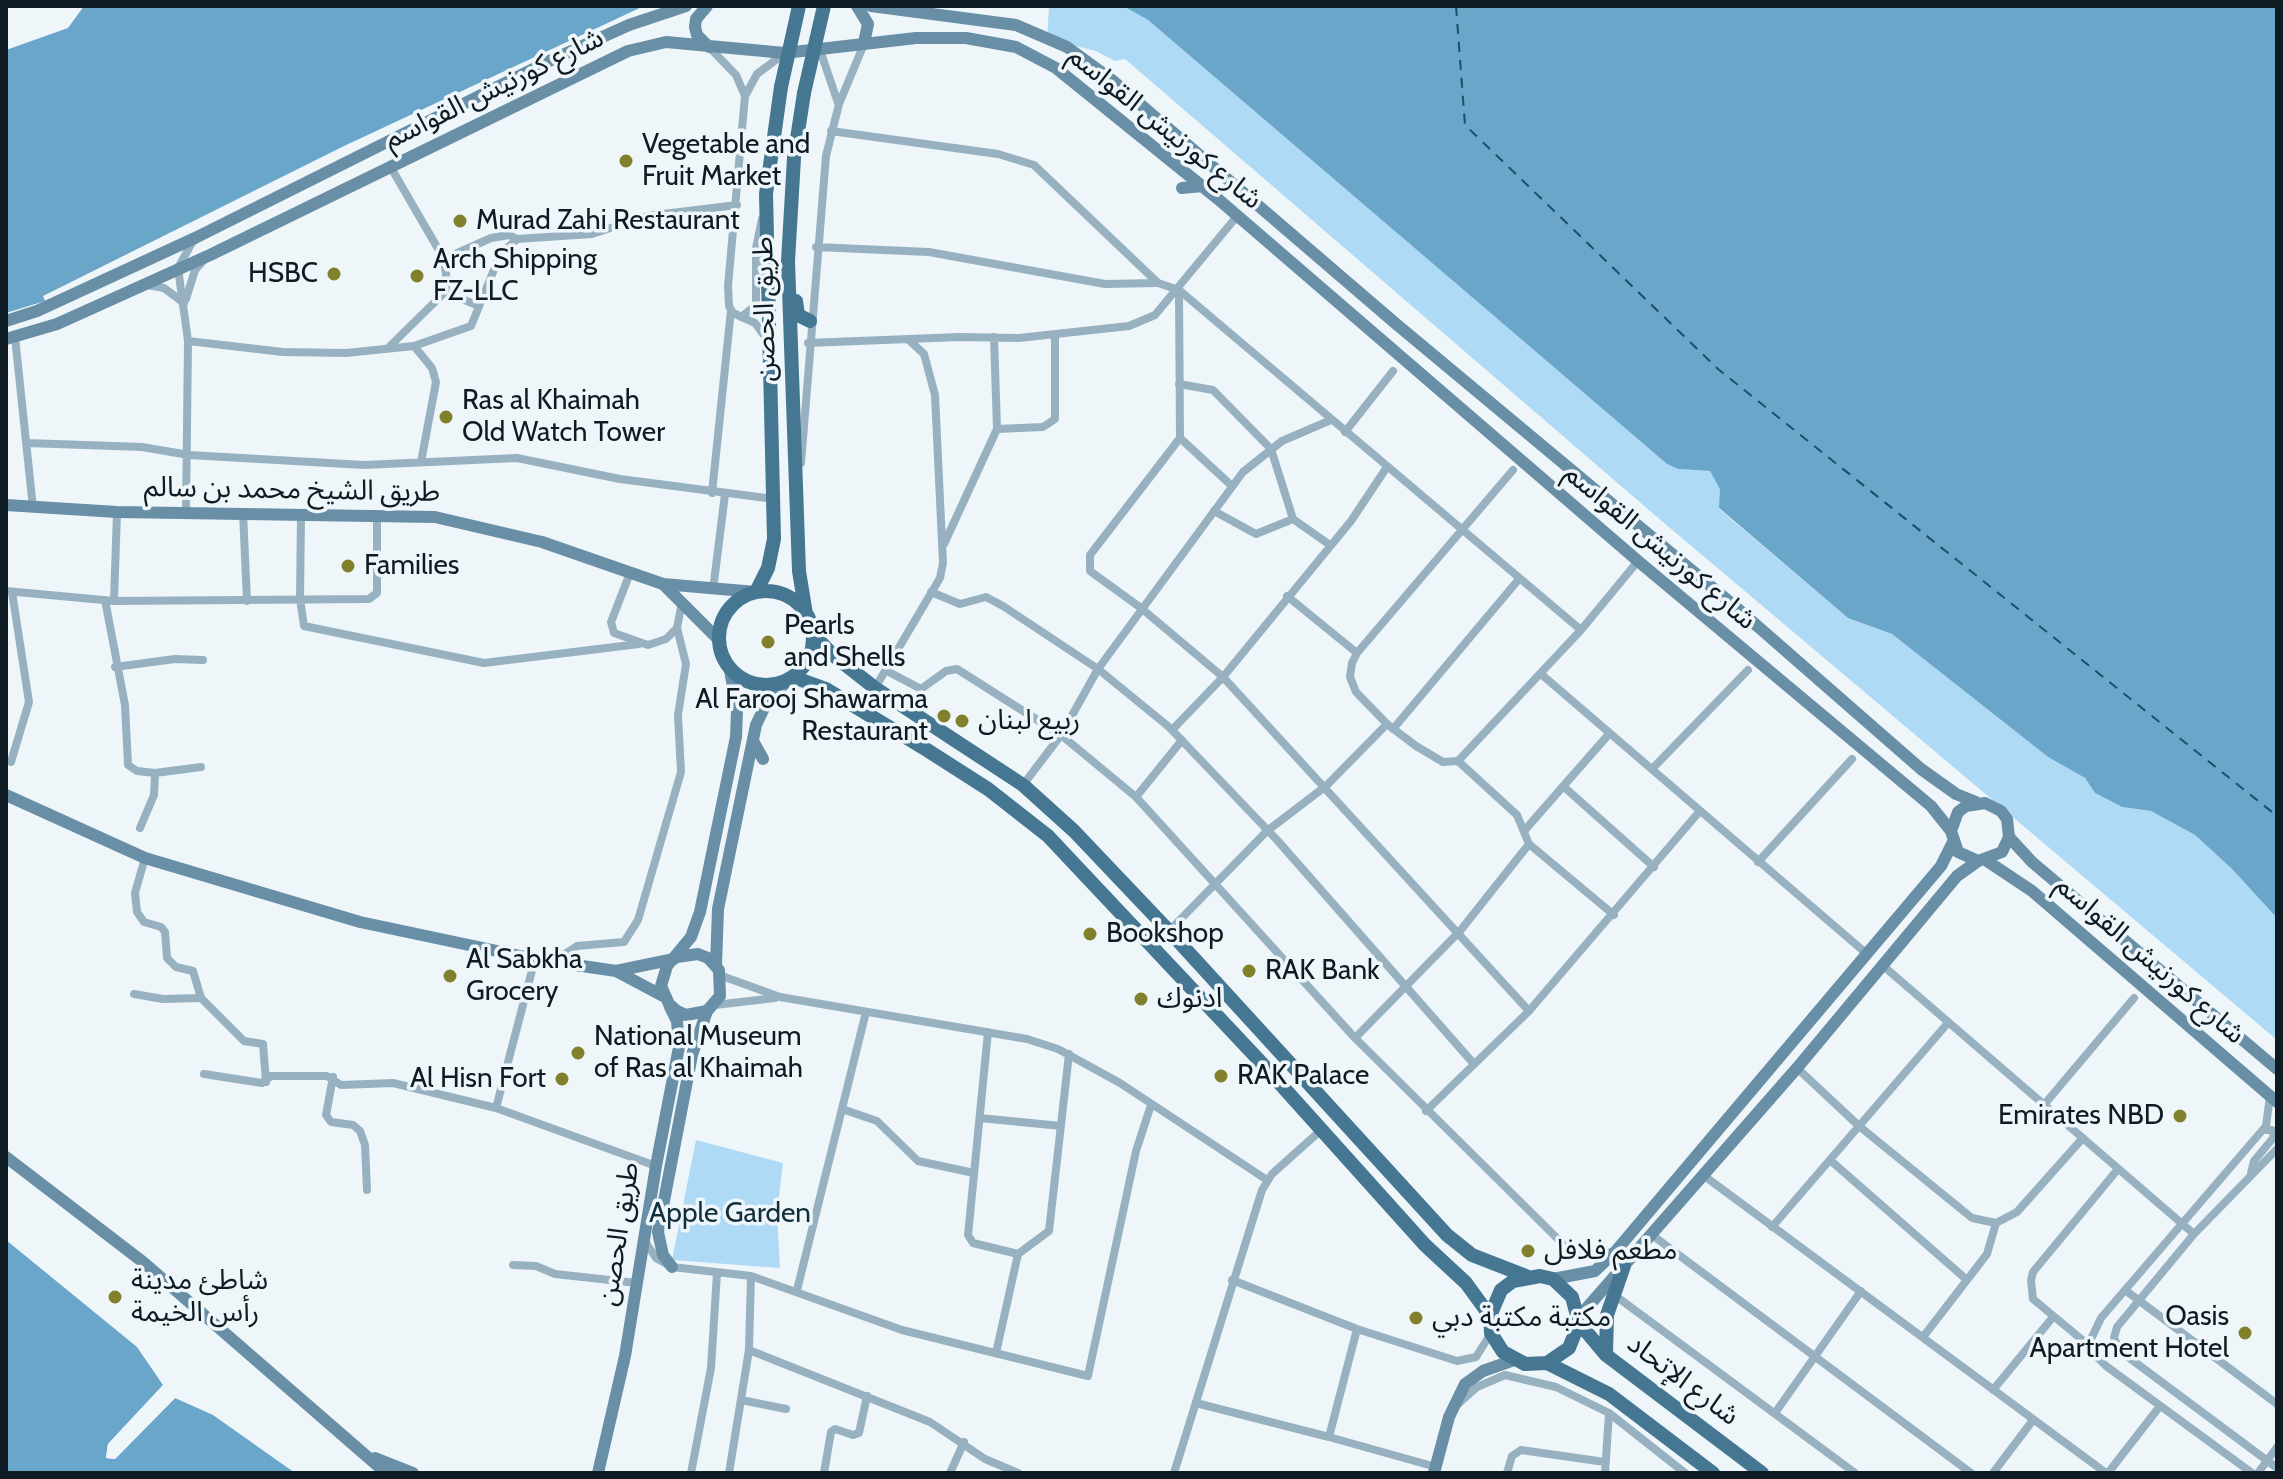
<!DOCTYPE html>
<html>
<head>
<meta charset="utf-8">
<style>
	body { margin:0 }
	#map { position:relative; width:2283px; height:1479px; overflow:hidden; background:#eff6fa; font-family:Cabin,sans-serif }
	canvas { display:block }
	.frame { position:absolute; inset:0; border:8px solid #0f1b22; pointer-events:none }
</style>
</head>
<body>
<div id="map">
<canvas width="2283" height="1479"></canvas>
<div class="frame"></div>
</div>
<script>
const g = document.querySelector('canvas').getContext('2d');
g.lineJoin = 'round';
function fill(path, color) { g.fillStyle = color; g.fill(path, 'evenodd'); }
const poly = rows => new Path2D(rows.map(r => 'M' + r).join(''));
function stroke(path, color, width, dash) { g.strokeStyle = color; g.lineWidth = width; g.lineCap = dash ? 'butt' : 'round'; g.setLineDash(dash || []); g.stroke(path); }
function drawText(font, color, halo, rows, align = 'center') {
  g.font = font + ' Cabin,"Noto Sans Arabic",sans-serif'; g.lineWidth = 7; g.setLineDash([]); g.textBaseline = 'middle'; g.strokeStyle = halo; g.fillStyle = color; for (const [text, x, y, turn = 0] of rows) {
    g.save(); g.translate(x, y); g.rotate((+turn || 0) * Math.PI / 180); g.textAlign = isNaN(turn) ? turn : align; if (halo) g.strokeText(text, 0, 0); g.fillText(text, 0, 0); g.restore();
  }
}
fill(poly([
	[1049,6,1123,6,1148,20,1667,464,1678,469,1710,471,1721,489,1719,509,1848,618,1892,634,2048,757,2085,778,2095,793,2122,807,2151,811,2195,835,2232,869,2277,918,2277,1040,1657,517,1125,59,1115,61,1096,51,1047,39],
	[696,1140,783,1163,777,1213,780,1268,672,1260]
]), '#afdaf5');
fill(poly([
	[84,6,644,6,344,146,43,296,45,301,6,313,6,50,68,28],
	[1123,6,2277,6,2277,918,2232,869,2195,835,2151,811,2122,807,2095,793,2085,778,2048,757,1892,634,1848,618,1719,508,1720,489,1710,471,1678,469,1667,464,1148,20],
	[6,1240,137,1347,163,1385,108,1444,106,1458,115,1459,175,1398,213,1415,295,1473,6,1473]
]), '#69a6ca');
fill(poly([
	[166,1382,166,1388,111,1446,110,1455,173,1395,178,1395,115,1459,106,1458,108,1444]
]), '#eff6fa');
stroke(poly([
	[1456,6,1465,125,1718,369,2277,816]
]), '#1e4e68', 2, [10, 8]);
stroke(poly([
	[709,47,736,75,745,96],
	[820,50,838,103],
	[831,131,998,154,1034,165,1158,283,1179,290,1581,630],
	[816,247,929,252,1105,284,1157,283],
	[444,259,491,238,509,235,517,239],
	[147,285,164,288,184,303],
	[1179,290,1180,438,1090,555,1090,571,1141,608,1223,677,1529,1011],
	[445,292,479,306],
	[186,299,195,270,203,261],
	[741,317,756,305,756,248,762,219],
	[15,337,33,508],
	[766,338,755,323,733,313,729,306,728,286,745,96,757,74,785,53],
	[188,341,283,352,346,353,414,346,432,368,436,382,421,462],
	[808,343,959,337,1019,338,1129,326,1155,315,1238,215],
	[414,346,471,326,500,255,517,239,592,234,647,216,737,205],
	[389,347,445,292,447,282,444,259,390,166],
	[1179,384,1213,390,1271,449,1293,519,1330,545],
	[997,429,1043,427,1055,419,1055,335],
	[1345,432,1393,371],
	[1180,438,1232,486],
	[27,443,142,447,189,455,364,465,517,458,620,479,774,499],
	[801,463,826,156,839,104,864,44],
	[1513,470,1357,653,1352,663,1350,677,1356,692,1387,724,1416,746,1443,762,1458,761,1581,630,1638,561],
	[712,493,731,310],
	[1214,511,1256,534,1293,519],
	[243,512,247,601],
	[186,513,188,341,178,268,194,239],
	[301,515,300,599,304,626,484,663,639,644],
	[944,544,997,429,994,337],
	[630,573,611,622,614,633,648,645,666,639,677,628],
	[713,590,725,494],
	[6,591,114,601,369,599,377,593,377,515],
	[931,592,960,604,986,597,1003,606,1098,669,1169,727,1277,840,1474,1064],
	[1287,596,1357,653],
	[105,600,125,705,128,765,137,771,155,773,154,795,140,828],
	[114,601,117,512],
	[115,667,175,659,203,660],
	[887,671,921,689,946,671,957,669,1061,735,1136,797,1355,1038,1570,1251,1578,1257,1613,1252],
	[1541,674,1867,954],
	[875,688,940,578,943,563,935,395,924,354,909,340],
	[1393,729,1519,579],
	[1172,730,1223,677,1351,521,1387,467],
	[1458,761,1517,815,1529,844,1614,915],
	[11,762,29,702,12,592],
	[1652,769,1748,670],
	[155,773,201,767],
	[1023,785,1061,735,1098,669,1243,472,1282,441,1331,420],
	[1563,786,1654,867],
	[1136,797,1182,740],
	[1524,831,1609,734],
	[145,858,135,893,137,912,144,922,161,927,165,932,167,958,176,967,193,971,201,998,244,1041,263,1044,266,1082],
	[1758,862,1852,759],
	[1169,931,1267,831,1326,786,1387,724],
	[535,959,496,1108,656,1166],
	[554,961,577,946,624,942,638,920,681,772,678,715,686,664,677,628,682,602],
	[1881,964,2194,1234],
	[722,976,780,997,1027,1039,1058,1049,1120,1083,1267,1180],
	[134,994,163,999,201,998],
	[715,1005,775,998],
	[988,1032,968,1235,973,1243,1018,1254,996,1353],
	[1355,1038,1460,931,1529,844],
	[1797,1068,1859,1126,1972,1218,1996,1223,2017,1212,2082,1139],
	[204,1074,262,1083,271,1076,327,1076,341,1085,393,1083,496,1108],
	[333,1077,326,1115,331,1122,353,1125,360,1131,365,1145,367,1190],
	[2043,1106,2134,998],
	[842,1109,877,1121,918,1161,974,1173],
	[1426,1111,1529,1011,1699,812],
	[980,1118,1061,1126],
	[2277,1149,2194,1234,2117,1327,2114,1338,2120,1351,2277,1468],
	[1830,1160,1967,1280],
	[2251,1173,2254,1161,2274,1137,2272,1130,2263,1130],
	[1703,1175,2106,1473],
	[1772,1227,1947,1024],
	[1652,1235,1971,1473],
	[644,1240,656,1258,672,1267,751,1276,902,1330,1088,1376,1136,1151,1151,1105],
	[1018,1254,1049,1231,1069,1054],
	[513,1265,536,1266,555,1274,637,1283],
	[751,1276,749,1350,930,1422,985,1459,1018,1473],
	[1232,1280,1357,1329,1457,1361,1476,1357,1491,1333],
	[797,1290,866,1012],
	[2125,1290,2277,1404],
	[1613,1294,1855,1473],
	[1923,1337,1987,1254,1996,1223],
	[2092,1348,2033,1299,2031,1280,2033,1272,2118,1169],
	[1993,1390,2053,1317],
	[741,1400,786,1409],
	[1196,1403,1329,1437,1357,1329],
	[1458,1404,1477,1387,1505,1375,1556,1387,1609,1413,1685,1473],
	[1775,1413,1861,1291],
	[1329,1437,1436,1467],
	[691,1473,711,1368,717,1273],
	[729,1473,749,1350],
	[824,1473,831,1432,835,1429,853,1435,859,1433,867,1396],
	[950,1473,964,1442],
	[1174,1473,1262,1190,1272,1174,1320,1131],
	[1507,1473,1512,1456,1521,1450,1605,1462],
	[1605,1473,1609,1413],
	[1993,1473,2033,1420],
	[2108,1473,2160,1406],
	[2252,1473,2106,1366,2097,1357,2091,1339,2101,1318,2266,1126,2270,1096],
	[2258,1473,2277,1447]
]), '#97b1c1', 8);
stroke(poly([
	[707,6,696,19,695,27,697,35,709,47],
	[857,6,868,24,864,43],
	[871,6,1016,25,1067,47,1112,80,1395,323,1731,603,1921,769,1956,794,1976,802],
	[1182,188,1202,186],
	[6,321,37,311,195,238,547,62,629,25,686,6],
	[6,339,57,324,210,255,628,51,666,42,785,53,916,38,966,38,1016,47,1056,68,1218,199,1638,561,1931,806,1951,831],
	[6,505,117,512,435,517,542,542,663,584,756,592],
	[663,584,718,639],
	[753,741,763,759],
	[6,795,145,858,360,922,535,959,616,971,674,959],
	[2009,837,2032,862,2277,1069],
	[1987,861,2032,891,2277,1102],
	[677,957,698,954,708,958,719,970,720,996,707,1011,686,1015,677,1011,669,1004,661,986,667,966,691,937,700,912,736,737,737,711,730,670],
	[716,965,718,909,756,725,766,704,787,681],
	[616,971,663,996],
	[6,1157,143,1262,386,1473],
	[672,1267,663,1255,658,1232,692,1055,707,1011],
	[1553,1279,1595,1271,1615,1252,1941,866,1953,842],
	[1578,1318,1797,1068,1957,876,1978,861,2002,852,2009,837,2007,819,2001,811,1985,803,1966,806,1958,812,1951,831,1958,852,1978,861],
	[375,1458,413,1473],
	[598,1473,625,1356,656,1166,679,1047,677,1021,670,1007],
	[1434,1473,1449,1417,1465,1384,1483,1371,1514,1360]
]), '#688fa6', 12);
stroke(poly([
	[804,93,794,158,788,261,799,571,806,614],
	[796,301,798,315,810,321],
	'719 638a47 47 0 1 1 94 0a47 47 0 1 1-94 0Z',
	[756,592,768,568,774,539,766,194,781,87],
	[813,634,833,655,875,688,1023,785,1074,831,1169,931,1447,1235,1472,1255,1526,1276],
	[793,677,826,689,927,750,988,789,1048,836,1256,1057,1425,1245,1466,1283,1490,1316,1491,1333,1503,1352,1525,1364,1547,1363,1569,1348,1579,1323,1572,1297,1553,1279,1540,1276,1513,1281,1501,1290,1490,1316],
	[1579,1323,1606,1355,1762,1473],
	[1606,1355,1607,1315,1624,1266],
	[1547,1363,1609,1394,1713,1473]
]), '#457793', 14);
stroke(poly([
	[781,87,799,6],
	[804,93,824,6]
]), '#457793', 14);
for (const [x, y, r, color] of [
	[626,161,8,"#80812a"],
	[460,221,8,"#80812a"],
	[334,274,8,"#80812a"],
	[417,276,8,"#80812a"],
	[446,417,8,"#80812a"],
	[348,566,8,"#80812a"],
	[768,642,8,"#80812a"],
	[944,716,8,"#80812a"],
	[962,721,8,"#80812a"],
	[1090,934,8,"#80812a"],
	[1249,971,8,"#80812a"],
	[450,976,8,"#80812a"],
	[1141,999,8,"#80812a"],
	[578,1053,8,"#80812a"],
	[1221,1076,8,"#80812a"],
	[562,1079,8,"#80812a"],
	[2180,1116,8,"#80812a"],
	[1528,1251,8,"#80812a"],
	[115,1297,8,"#80812a"],
	[1416,1318,8,"#80812a"],
	[2245,1333,8,"#80812a"]
]) { const dot = new Path2D(); dot.arc(x, y, r, 0, 2 * Math.PI); g.fillStyle = color; g.fill(dot); stroke(dot, '#eff6fa', 3); }
drawText('28px', '#0f1b22', '#eff6fa', [
	["شارع كورنيش القواسم",494,89,-26],
	["شارع كورنيش القواسم",1165,128,39],
	["طريق الحصن",765,309,-91],
	["طريق الشيخ محمد بن سالم",292,490,1],
	["شارع كورنيش القواسم",1660,547,40],
	["شارع كورنيش القواسم",2150,960,41],
	["طريق الحصن",619,1234,-81],
	["شارع الإتحاد",1683,1380,37]
]);
drawText('28px', '#0f1b22', '#eff6fa', [
	["Vegetable and",642,145],
	["Fruit Market",642,177],
	["Murad Zahi Restaurant",476,221],
	["Arch Shipping",433,260],
	["FZ-LLC",433,292],
	["HSBC",318,274,"right"],
	["Ras al Khaimah",462,401],
	["Old Watch Tower",462,433],
	["Families",364,566],
	["Pearls",784,626],
	["and Shells",784,658],
	["Al Farooj Shawarma",928,700,"right"],
	["Restaurant",928,732,"right"],
	["ربيع لبنان",978,721],
	["Bookshop",1106,934],
	["Al Sabkha",466,960],
	["Grocery",466,992],
	["RAK Bank",1265,971],
	["ادنوك",1157,999],
	["National Museum",594,1037],
	["of Ras al Khaimah",594,1069],
	["RAK Palace",1237,1076],
	["Al Hisn Fort",546,1079,"right"],
	["Emirates NBD",2164,1116,"right"],
	["مطعم فلافل",1544,1251],
	["شاطئ مدينة",131,1281],
	["رأس الخيمة",131,1313],
	["Oasis",2229,1317,"right"],
	["Apartment Hotel",2229,1349,"right"],
	["مكتبة مكتبة دبي",1432,1318]
], 'left');
drawText('28px', '#112e3d', '#eff6fa', [
	["Apple Garden",730,1214]
]);
</script>
</body>
</html>
